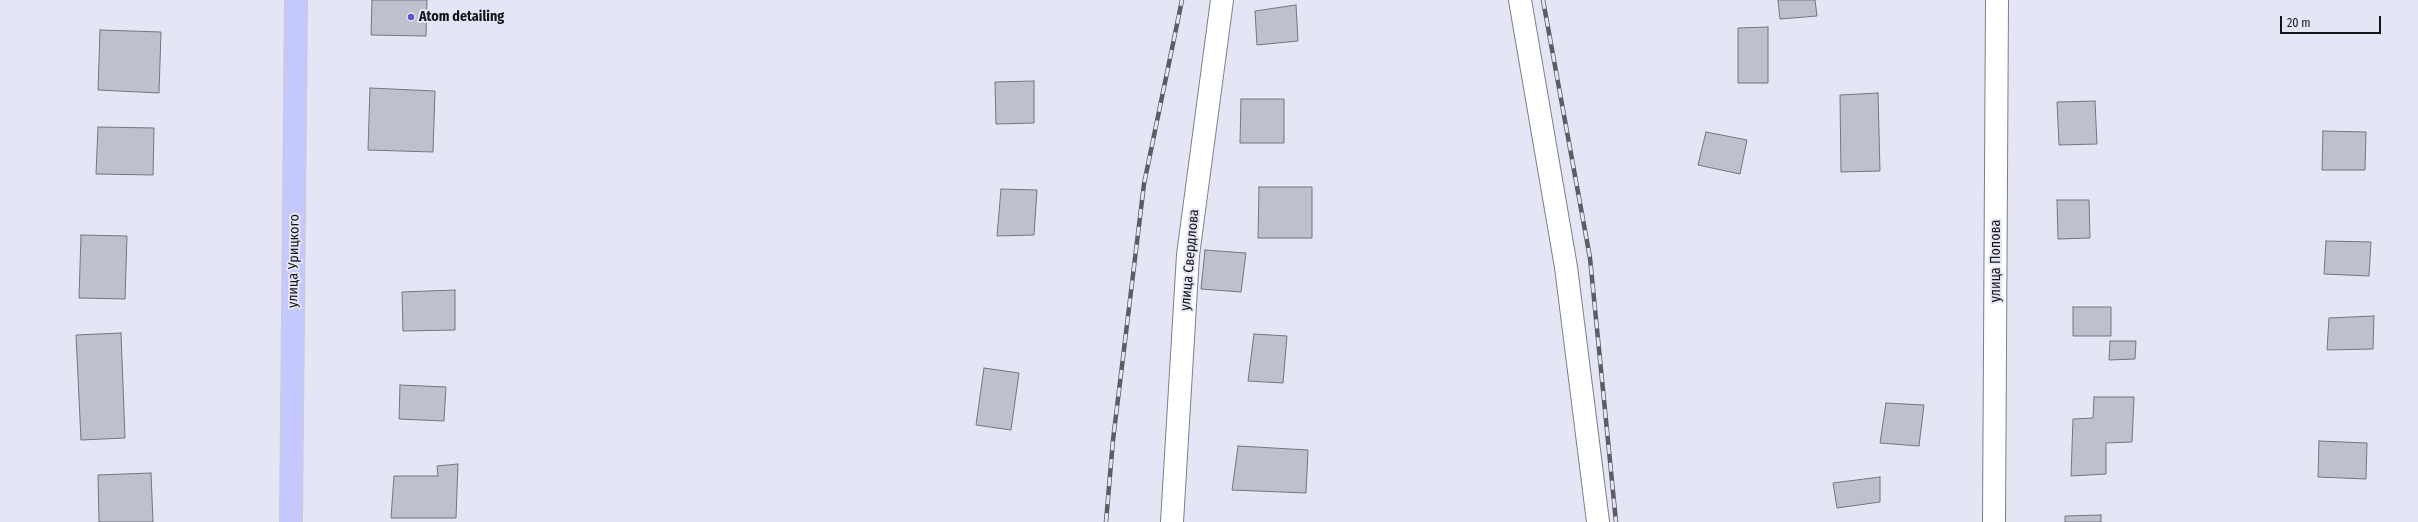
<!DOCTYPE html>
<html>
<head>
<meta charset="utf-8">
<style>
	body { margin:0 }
	#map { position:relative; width:2418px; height:522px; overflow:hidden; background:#e5e6f5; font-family:"Fira Sans Condensed",sans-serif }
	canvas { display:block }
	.scale { position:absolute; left:2280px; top:16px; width:101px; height:18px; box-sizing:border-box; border:2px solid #141419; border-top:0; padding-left:5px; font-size:12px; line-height:14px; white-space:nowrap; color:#141419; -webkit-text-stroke:3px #e5e6f5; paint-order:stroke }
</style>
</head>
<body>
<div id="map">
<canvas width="2418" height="522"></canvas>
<div class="scale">20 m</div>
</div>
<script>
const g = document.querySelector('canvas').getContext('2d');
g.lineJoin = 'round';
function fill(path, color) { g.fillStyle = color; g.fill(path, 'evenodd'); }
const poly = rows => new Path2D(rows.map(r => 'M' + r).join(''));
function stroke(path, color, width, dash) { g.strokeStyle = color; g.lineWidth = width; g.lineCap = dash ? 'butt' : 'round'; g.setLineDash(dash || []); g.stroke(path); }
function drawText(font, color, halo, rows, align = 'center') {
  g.font = font + ' "Fira Sans Condensed",sans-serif'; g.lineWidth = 4; g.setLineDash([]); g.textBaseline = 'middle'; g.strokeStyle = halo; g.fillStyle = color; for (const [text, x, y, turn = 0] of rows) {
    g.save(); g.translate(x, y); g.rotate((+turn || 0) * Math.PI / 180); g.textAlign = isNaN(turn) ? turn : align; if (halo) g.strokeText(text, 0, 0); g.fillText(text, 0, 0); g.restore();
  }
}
const building = poly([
	[372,0,427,0,426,36,371,35,372,0],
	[1778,0,1815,0,1817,16,1780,19,1778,0],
	[1296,5,1298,41,1257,45,1255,11,1296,5],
	[1768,27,1768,83,1738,83,1738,28,1768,27],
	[100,30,161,32,159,93,98,90,100,30],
	[1034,81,1034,123,996,124,995,82,1034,81],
	[370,88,435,91,433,152,368,150,370,88],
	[1878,93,1880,171,1841,172,1840,95,1878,93],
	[1241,99,1284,99,1284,143,1240,143,1241,99],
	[2095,101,2097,144,2059,145,2057,102,2095,101],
	[98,127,154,128,153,175,96,174,98,127],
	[2323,131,2366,132,2365,170,2322,170,2323,131],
	[1706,132,1747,140,1740,174,1698,165,1706,132],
	[1259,187,1312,187,1312,238,1258,238,1259,187],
	[1001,189,1037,190,1034,235,997,236,1001,189],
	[2057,200,2089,200,2090,238,2058,239,2057,200],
	[81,235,127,236,125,299,79,298,81,235],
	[2326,241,2371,242,2369,276,2324,274,2326,241],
	[1205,250,1246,253,1241,292,1201,289,1205,250],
	[455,290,455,330,403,331,402,292,455,290],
	[2073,307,2111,307,2111,336,2073,336,2073,307],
	[2374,316,2373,349,2327,350,2329,318,2374,316],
	[121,333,125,438,81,440,76,335,121,333],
	[1254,334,1287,336,1283,383,1248,381,1254,334],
	[2110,341,2136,341,2135,359,2109,360,2110,341],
	[984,368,1019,373,1011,430,976,425,984,368],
	[400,385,446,387,444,421,399,419,400,385],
	[2094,397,2134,397,2132,442,2106,443,2106,474,2071,476,2073,419,2093,418,2094,397],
	[1886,403,1924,405,1919,446,1880,443,1886,403],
	[2319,441,2367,443,2366,479,2318,477,2319,441],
	[1238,446,1308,450,1306,493,1232,490,1238,446],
	[458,464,456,518,391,518,394,476,438,476,437,466,458,464],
	[151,473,153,522,99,522,98,475,151,473],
	[1880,477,1880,502,1837,508,1833,483,1880,477],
	[2101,515,2101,522,2065,522,2065,516,2101,515]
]);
fill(building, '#bec0cd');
stroke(building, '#747581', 1);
const minor = poly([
	[1520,0,1566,267,1598,522],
	[1172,522,1188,255,1222,0],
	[1994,522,1997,0]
]);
const major = poly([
	[291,522,296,0]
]);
stroke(minor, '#7d7e8b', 24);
stroke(major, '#cbcbcc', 24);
stroke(minor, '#fff', 22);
stroke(major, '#c5c7ff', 22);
const rail = poly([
	[1543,0,1590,258,1616,522],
	[1106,522,1113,440,1144,184,1182,0]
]);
stroke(rail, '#5b5c64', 4.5);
stroke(rail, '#e5e6f5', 3, [9]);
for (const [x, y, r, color] of [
	[411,17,4,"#5e56ce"]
]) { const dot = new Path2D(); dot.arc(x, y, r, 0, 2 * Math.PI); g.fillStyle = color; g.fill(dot); stroke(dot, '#e5e6f5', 1.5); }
drawText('bold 14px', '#141419', '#e5e6f5', [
	["Atom detailing",419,17]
], 'left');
drawText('14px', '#141419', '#e5e6f5', [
	["улица Свердлова",1190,260,-85],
	["улица Урицкого",294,261,-89],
	["улица Попова",1996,261,-90]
]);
</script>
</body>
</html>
